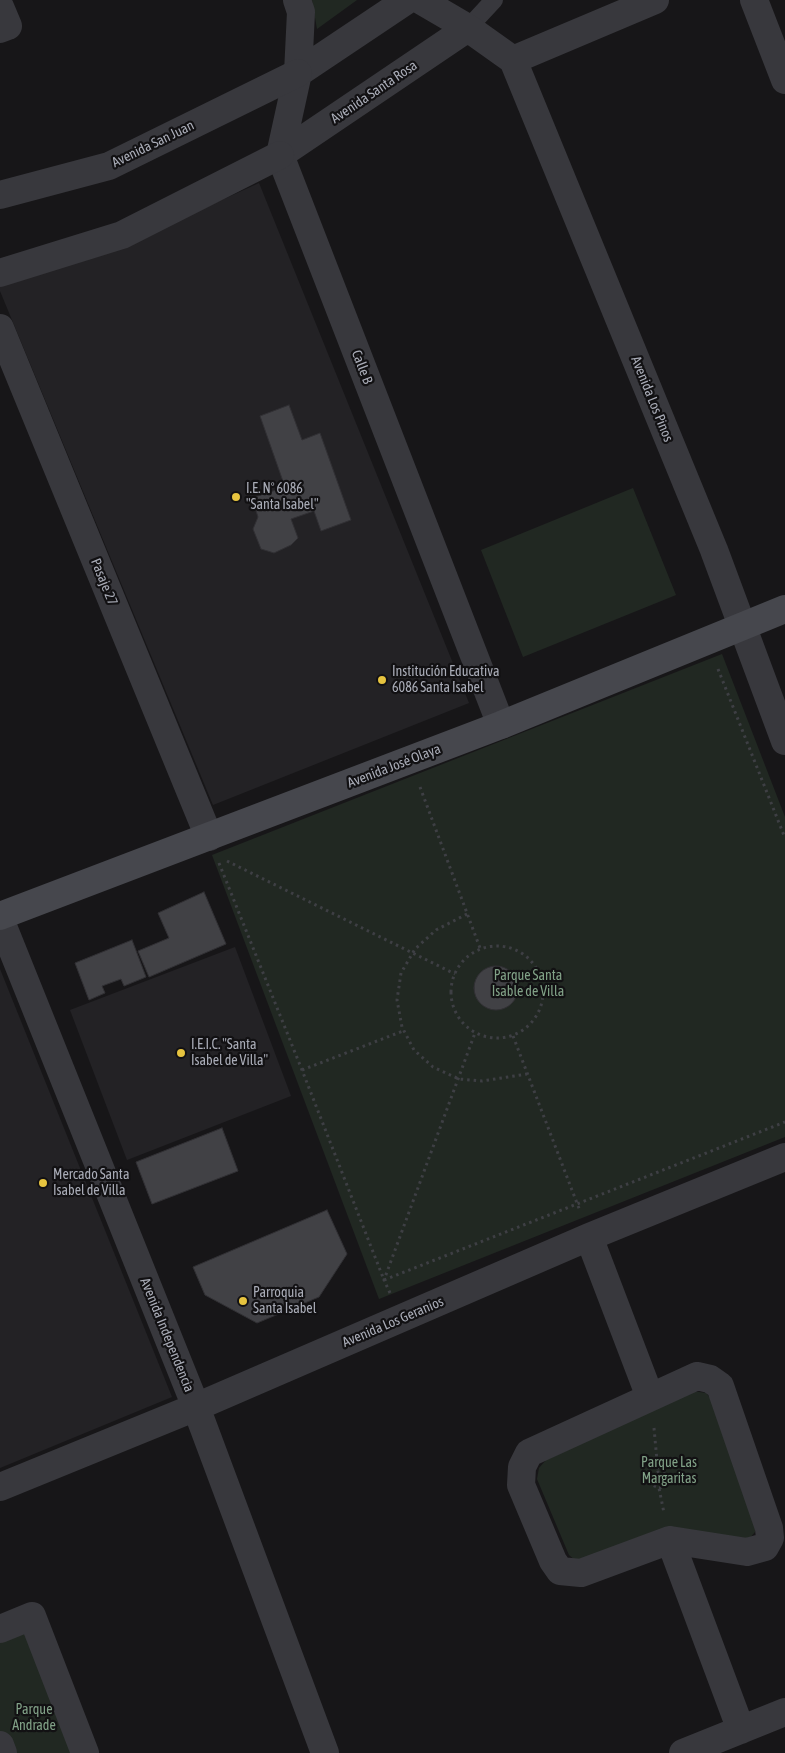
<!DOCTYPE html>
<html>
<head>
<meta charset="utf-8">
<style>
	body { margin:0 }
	canvas { display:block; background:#171618 }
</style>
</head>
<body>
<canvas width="785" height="1753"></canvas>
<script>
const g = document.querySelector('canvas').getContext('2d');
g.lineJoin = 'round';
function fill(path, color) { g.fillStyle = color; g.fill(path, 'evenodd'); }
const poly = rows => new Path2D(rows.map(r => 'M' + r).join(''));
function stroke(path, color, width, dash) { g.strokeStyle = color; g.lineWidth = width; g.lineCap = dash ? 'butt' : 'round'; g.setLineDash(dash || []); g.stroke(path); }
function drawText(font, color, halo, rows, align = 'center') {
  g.font = font + ' "Asap Condensed",sans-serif'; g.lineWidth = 4.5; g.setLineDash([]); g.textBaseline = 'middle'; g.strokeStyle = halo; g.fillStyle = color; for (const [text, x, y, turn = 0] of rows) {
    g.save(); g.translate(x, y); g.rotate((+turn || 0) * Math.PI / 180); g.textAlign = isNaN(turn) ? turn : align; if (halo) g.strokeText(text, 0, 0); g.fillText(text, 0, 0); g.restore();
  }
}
fill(poly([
	[259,183,469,703,213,805,0,291,0,281,126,244],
	[235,947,291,1096,127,1160,70,1010],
	[0,969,172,1397,0,1468]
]), '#232225');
fill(poly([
	[312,0,357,0,317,29],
	[633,488,676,595,523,657,481,550],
	[722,654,785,817,785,1137,379,1299,212,855],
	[693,1391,706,1393,714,1403,755,1521,755,1532,749,1539,576,1561,569,1555,537,1479,539,1468,546,1460],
	[32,1616,85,1753,3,1753,0,1745,0,1629]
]), '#212822');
const building = poly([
	[289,405,302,440,320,433,351,520,321,531,314,511,291,519,298,538,291,545,274,553,261,549,253,529,258,517,252,498,285,487,260,416,289,405],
	[204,892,226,944,149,977,138,951,169,938,158,913,204,892],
	[132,940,146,977,124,986,121,979,102,986,105,993,89,1000,75,963,132,940],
	'474 988a22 22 0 1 1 44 0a22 22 0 1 1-44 0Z',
	[222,1128,238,1171,152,1204,136,1162,222,1128],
	[327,1210,347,1254,319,1297,257,1323,205,1295,193,1267,327,1210]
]);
fill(building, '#414145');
stroke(building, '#313034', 1);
stroke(poly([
	[718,669,785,838],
	[420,787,480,948],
	[227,861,455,974],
	[219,863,302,1070,384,1280,785,1122],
	[467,914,436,930,415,949,401,973,397,1000,402,1027,414,1050,433,1067,459,1079,482,1081,527,1074],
	'451 992a46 46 0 1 1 92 0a46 46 0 1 1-92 0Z',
	[513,1036,580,1211],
	[302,1070,403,1031],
	[390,1293,384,1280,475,1033],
	[654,1428,658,1472],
	[659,1488,664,1487,668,1480,664,1473,658,1472,653,1475,651,1479,652,1485,659,1488,664,1513]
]), '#3e3f44', 3, [2.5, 4]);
stroke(poly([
	[468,28,494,0]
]), '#38383d', 18);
stroke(poly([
	[297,0,301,12,298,73,280,155,501,725],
	[420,0,468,28,513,60],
	[754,0,785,80],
	[0,7,8,26,0,29],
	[513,60,714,550,785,741],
	[513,60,655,0],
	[298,73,407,0],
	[280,155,468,28],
	[0,328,209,837],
	[0,919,196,1407,325,1753],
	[589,1237,650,1397],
	[697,1376,710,1379,720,1386,769,1528,770,1538,765,1547,747,1552,670,1540,581,1573,560,1571,553,1561,521,1485,522,1467,529,1453,697,1376],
	[0,1487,196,1407,589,1237,785,1157],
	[670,1540,741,1730],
	[0,1629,32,1616,85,1753],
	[0,1745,3,1753],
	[683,1753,785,1712]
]), '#38383d', 28);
stroke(poly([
	[0,195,109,166,298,73],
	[0,273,122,235,280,155]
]), '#38383d', 28);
stroke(poly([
	[0,916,501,725,785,609]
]), '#46474d', 28);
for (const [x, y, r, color] of [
	[236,497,5,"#e7c43f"],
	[382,680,5,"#e7c43f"],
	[181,1053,5,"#e7c43f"],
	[43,1183,5,"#e7c43f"],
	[243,1301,5,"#e7c43f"]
]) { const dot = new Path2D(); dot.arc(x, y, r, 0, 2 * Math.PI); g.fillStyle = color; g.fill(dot); stroke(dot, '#121113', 2); }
drawText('14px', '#a9acb7', '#121113', [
	["Avenida Santa Rosa",374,92,-34],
	["Avenida San Juan",153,144,-26],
	["Calle B",362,367,69],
	["Avenida Los Pinos",652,399,68],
	["Pasaje 27",104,582,68],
	["Avenida José Olaya",394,766,-21],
	["Avenida Los Geranios",393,1322,-23],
	["Avenida Independencia",167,1335,68]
]);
drawText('14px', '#a9acb7', '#121113', [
	["I.E. N° 6086",246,489],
	["\"Santa Isabel\"",246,505],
	["Institución Educativa",392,672],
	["6086 Santa Isabel",392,688],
	["I.E.I.C. \"Santa",191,1045],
	["Isabel de Villa\"",191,1061],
	["Mercado Santa",53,1175],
	["Isabel de Villa",53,1191],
	["Parroquia",253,1293],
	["Santa Isabel",253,1309]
], 'left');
drawText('14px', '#81a187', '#121113', [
	["Parque Santa",528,976],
	["Isable de Villa",528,992],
	["Parque Las",669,1463],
	["Margaritas",669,1479],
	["Parque",34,1710],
	["Andrade",34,1726]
]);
</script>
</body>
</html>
